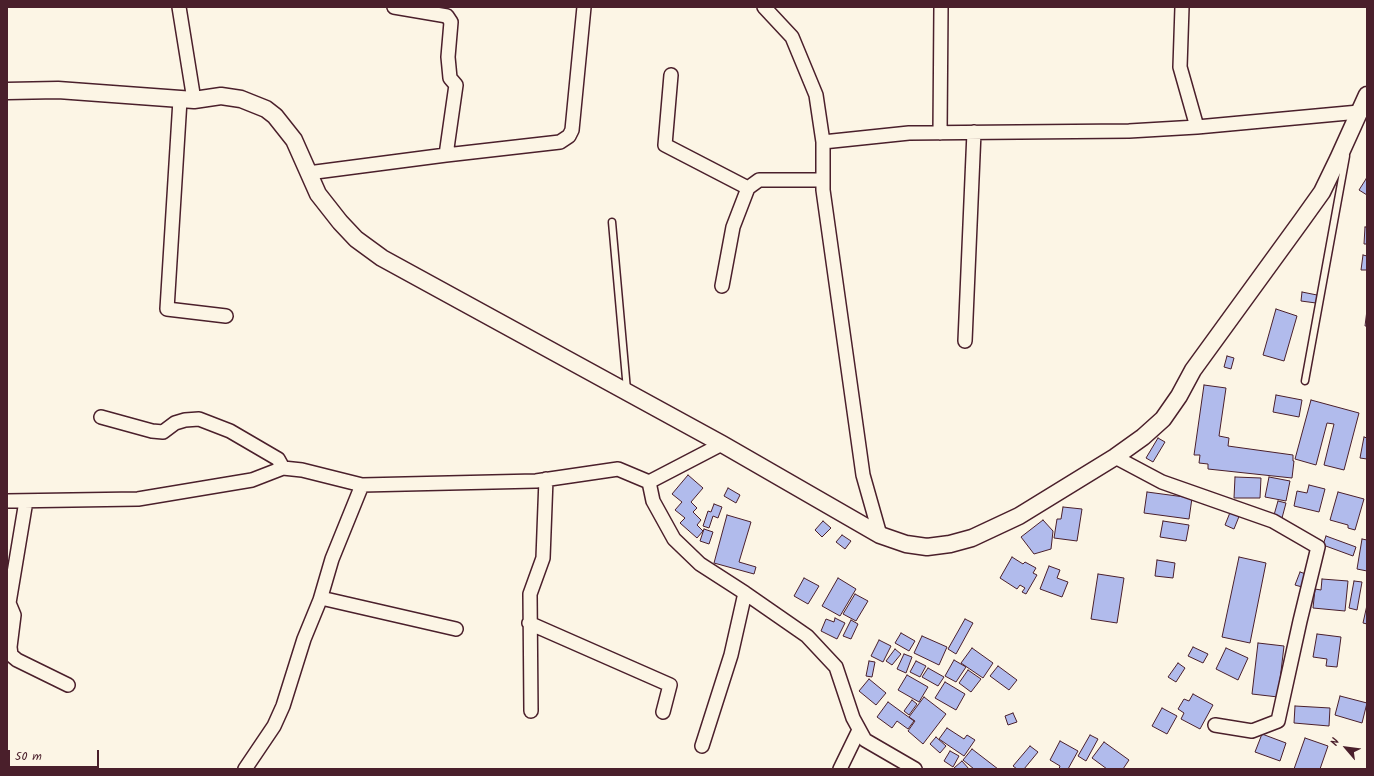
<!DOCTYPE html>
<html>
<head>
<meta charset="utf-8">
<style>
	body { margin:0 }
	#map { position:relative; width:1374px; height:776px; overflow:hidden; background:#fcf5e5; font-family:Kalam,sans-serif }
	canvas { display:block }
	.frame { position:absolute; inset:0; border:8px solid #4a1f2b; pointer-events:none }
	.north { position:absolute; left:1326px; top:728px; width:40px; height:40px; -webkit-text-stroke:3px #fcf5e5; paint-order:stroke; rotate:298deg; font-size:11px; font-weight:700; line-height:16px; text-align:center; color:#4a1f2b }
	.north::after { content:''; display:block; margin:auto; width:14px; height:18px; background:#4a1f2b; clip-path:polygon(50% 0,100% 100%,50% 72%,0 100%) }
	.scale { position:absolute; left:8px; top:750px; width:91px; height:18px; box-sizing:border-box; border:2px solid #4a1f2b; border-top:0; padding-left:5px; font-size:12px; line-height:14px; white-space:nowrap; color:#4a1f2b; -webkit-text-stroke:3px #fcf5e5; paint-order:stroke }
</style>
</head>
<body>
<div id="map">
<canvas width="1374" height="776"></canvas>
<div class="frame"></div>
<div class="north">N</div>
<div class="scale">50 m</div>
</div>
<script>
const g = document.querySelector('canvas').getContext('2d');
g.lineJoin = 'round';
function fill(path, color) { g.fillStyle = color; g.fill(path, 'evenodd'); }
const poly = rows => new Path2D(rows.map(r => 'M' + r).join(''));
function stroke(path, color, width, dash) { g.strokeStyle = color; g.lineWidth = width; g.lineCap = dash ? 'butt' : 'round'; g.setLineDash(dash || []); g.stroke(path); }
const building = poly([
	[1366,179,1367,180,1367,195,1359,190,1366,179],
	[1365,227,1367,227,1367,244,1364,244,1365,227],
	[1363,255,1367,256,1367,270,1361,270,1363,255],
	[1302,292,1317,295,1316,303,1301,301,1302,292],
	[1276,309,1297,316,1284,361,1263,355,1276,309],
	[1367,310,1367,326,1365,326,1367,310],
	[1227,356,1234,358,1231,369,1224,367,1227,356],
	[1204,385,1226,388,1219,436,1229,438,1228,446,1293,455,1293,461,1294,461,1292,478,1208,469,1208,464,1199,463,1200,455,1194,455,1204,385],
	[1276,395,1302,400,1299,417,1273,412,1276,395],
	[1311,400,1359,413,1344,470,1324,465,1334,424,1327,423,1316,465,1295,459,1311,400],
	[1364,437,1367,438,1367,459,1360,458,1364,437],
	[1158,438,1165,442,1153,462,1146,458,1158,438],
	[688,475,703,488,691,502,697,508,693,512,701,520,697,525,703,531,697,538,680,523,685,518,675,510,682,502,672,494,688,475],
	[1235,477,1261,478,1260,498,1234,498,1235,477],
	[1269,477,1290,481,1286,501,1265,497,1269,477],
	[1309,485,1325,489,1319,512,1294,506,1297,491,1307,493,1309,485],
	[728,488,740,495,736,503,724,496,728,488],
	[1147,492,1192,498,1189,519,1144,513,1147,492],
	[1338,492,1364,499,1355,530,1348,528,1348,525,1330,520,1338,492],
	[1278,501,1286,503,1282,518,1274,515,1278,501],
	[714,504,722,507,718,518,713,516,709,528,703,526,708,511,711,512,714,504],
	[1063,507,1082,509,1077,541,1054,538,1057,519,1061,519,1063,507],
	[1231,510,1240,514,1234,529,1225,525,1231,510],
	[727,515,751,522,739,562,756,567,754,574,714,563,727,515],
	[1043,520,1053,531,1051,549,1034,554,1021,537,1043,520],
	[823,521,831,528,822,537,815,530,823,521],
	[1163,521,1189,525,1186,541,1160,537,1163,521],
	[704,529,713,532,709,544,700,541,704,529],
	[842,535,851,541,845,549,836,542,842,535],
	[1326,536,1356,547,1353,556,1323,545,1326,536],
	[1362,539,1367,540,1367,571,1357,569,1362,539],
	[1012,557,1023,564,1025,562,1036,568,1033,573,1037,575,1026,594,1022,592,1025,588,1020,585,1017,589,1000,578,1012,557],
	[1239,557,1266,563,1250,643,1222,637,1239,557],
	[1157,560,1175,563,1173,578,1155,576,1157,560],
	[1049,566,1060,570,1057,578,1068,582,1062,597,1040,589,1049,566],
	[1300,572,1306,574,1302,587,1295,585,1300,572],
	[1098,574,1124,578,1117,623,1091,619,1098,574],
	[804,578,819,586,808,604,794,596,804,578],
	[838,578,856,589,840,616,822,606,838,578],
	[1322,579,1348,581,1345,611,1313,608,1315,589,1321,590,1322,579],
	[1354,581,1362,582,1357,610,1349,608,1354,581],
	[855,594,868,601,856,621,843,614,855,594],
	[1367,605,1367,624,1363,623,1367,605],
	[835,618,845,623,837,639,821,631,826,619,834,622,835,618],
	[965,619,973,623,956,654,948,649,965,619],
	[851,620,858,624,851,639,843,636,851,620],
	[901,633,915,641,909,651,895,643,901,633],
	[1317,634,1341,637,1337,667,1326,666,1327,659,1313,657,1317,634],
	[922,636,947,647,939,665,914,653,922,636],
	[879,640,891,646,883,662,871,656,879,640],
	[1258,643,1284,646,1278,697,1252,694,1258,643],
	[1193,647,1208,654,1203,663,1188,656,1193,647],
	[972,648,993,663,983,678,961,663,972,648],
	[1226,648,1248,658,1238,680,1216,669,1226,648],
	[895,649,901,654,892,665,886,661,895,649],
	[904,654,912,657,906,673,897,669,904,654],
	[954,660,966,667,956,682,945,676,954,660],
	[869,661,875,662,872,677,866,676,869,661],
	[916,661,926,666,920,677,910,672,916,661],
	[1178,663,1185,668,1176,682,1168,677,1178,663],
	[998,666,1017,680,1009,690,990,676,998,666],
	[928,668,944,677,938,686,922,677,928,668],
	[968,670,981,679,971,692,959,683,968,670],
	[907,675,928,687,919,702,898,690,907,675],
	[869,679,886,693,876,705,859,691,869,679],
	[945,682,965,694,956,710,935,698,945,682],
	[1193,694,1213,705,1200,729,1181,719,1184,713,1178,709,1184,699,1189,701,1193,694],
	[1340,696,1367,703,1362,723,1335,715,1340,696],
	[924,697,946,714,923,744,908,731,915,721,909,717,924,697],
	[912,700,917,704,909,715,904,711,912,700],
	[888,702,914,721,908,729,897,721,892,728,877,717,888,702],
	[1295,706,1330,708,1329,726,1294,723,1295,706],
	[1162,708,1177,716,1167,734,1152,726,1162,708],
	[1013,713,1017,722,1008,725,1005,716,1013,713],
	[947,728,964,739,967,735,975,740,964,756,939,739,947,728],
	[1262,734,1286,743,1280,761,1255,752,1262,734],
	[1090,735,1098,739,1086,761,1078,756,1090,735],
	[936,737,946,746,940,753,930,744,936,737],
	[1305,738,1328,746,1320,769,1294,769,1305,738],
	[1060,741,1078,751,1068,769,1059,769,1060,766,1050,760,1060,741],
	[1104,742,1129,760,1123,769,1107,769,1092,758,1104,742],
	[1030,746,1038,752,1024,769,1017,769,1013,766,1030,746],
	[972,749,998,769,974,769,963,760,972,749],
	[950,751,959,756,953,767,944,761,950,751],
	[962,761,969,769,955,769,954,768,962,761]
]);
fill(building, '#b1bbec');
stroke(building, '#4a1f2b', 1);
const service = poly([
	[612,222,627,390],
	[1305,381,1346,156]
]);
const minor = poly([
	[179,7,194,100],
	[394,7,447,16,451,22,448,57,450,78,456,85,446,155],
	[764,7,792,37,816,95,823,142,823,190,863,475,880,535],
	[1182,7,1180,67,1197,127],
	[671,75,665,145,748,188],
	[180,100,167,309,226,316],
	[940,133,941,7],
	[823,142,909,133,1129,131,1197,127,1359,112],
	[308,173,446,155,560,142,569,136,572,130,584,7],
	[722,286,733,227,748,188,759,180,823,180],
	[965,341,974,132],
	[101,417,152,431,163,432,175,423,185,420,199,419,230,431,278,459,283,468],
	[722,444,649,482,653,501,674,539,700,564,745,593,807,636,836,667,853,718,865,740,915,769],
	[1115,457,1162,482,1273,521,1318,547,1300,621,1278,721,1252,731,1215,725],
	[7,501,138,499,252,480,283,468,302,470,362,485],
	[26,501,9,603,14,615,10,647,11,655,17,660,68,685],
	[321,598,456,629],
	[529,623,670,685,663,712],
	[531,711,530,594,543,558,546,479],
	[702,746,731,655,745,593],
	[245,769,274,726,283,706,304,639,320,600,332,559,362,485,536,481,618,469,649,482],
	[840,769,859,730]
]);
const tertiary = poly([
	[7,91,58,90,194,100,221,96,241,99,266,109,275,116,294,140,318,194,340,222,356,239,382,258,722,444,880,535,906,544,927,547,950,544,972,538,1019,516,1115,457,1143,437,1163,419,1179,396,1193,370,1302,220,1322,192,1338,159,1367,95]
]);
stroke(service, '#4a1f2b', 9);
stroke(minor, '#4a1f2b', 16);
stroke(tertiary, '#4a1f2b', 19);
stroke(service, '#fcf5e5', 6);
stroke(minor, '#fcf5e5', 13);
stroke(tertiary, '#fcf5e5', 16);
</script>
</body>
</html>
